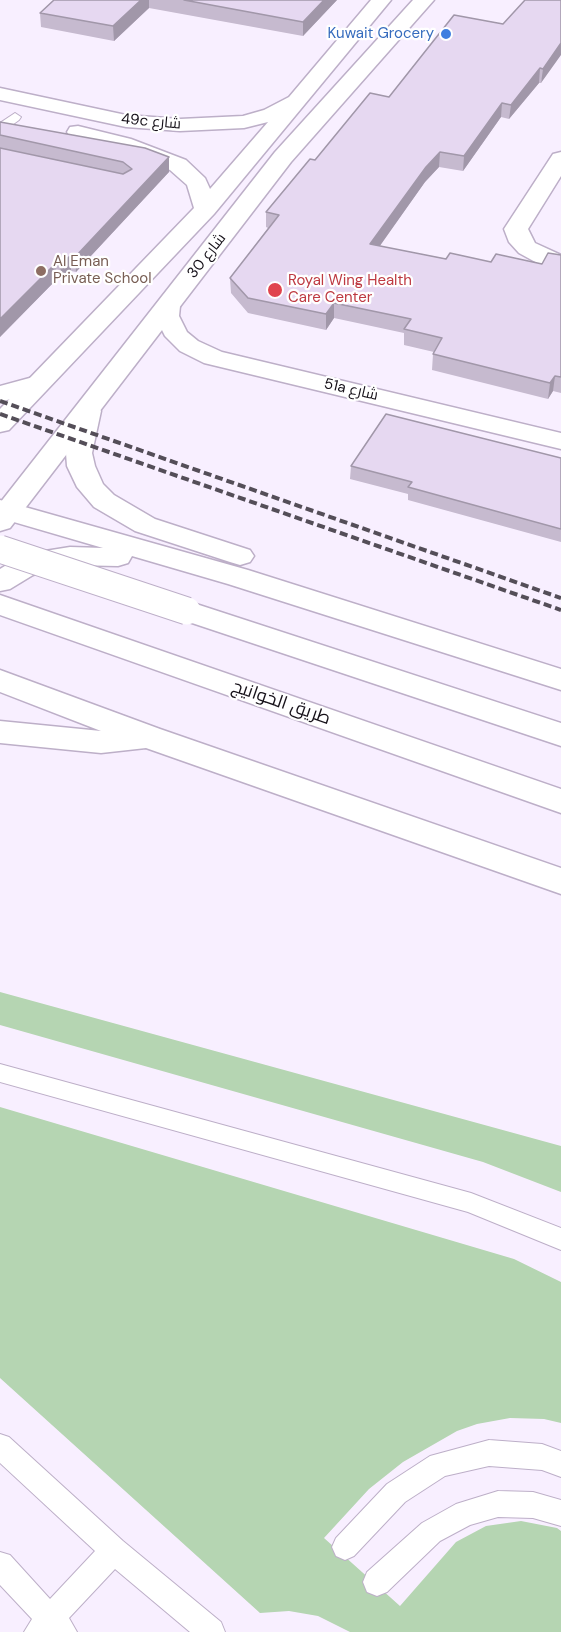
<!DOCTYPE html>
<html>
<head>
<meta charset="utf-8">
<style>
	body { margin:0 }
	canvas { display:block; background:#f8efff }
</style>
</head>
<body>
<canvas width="561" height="1632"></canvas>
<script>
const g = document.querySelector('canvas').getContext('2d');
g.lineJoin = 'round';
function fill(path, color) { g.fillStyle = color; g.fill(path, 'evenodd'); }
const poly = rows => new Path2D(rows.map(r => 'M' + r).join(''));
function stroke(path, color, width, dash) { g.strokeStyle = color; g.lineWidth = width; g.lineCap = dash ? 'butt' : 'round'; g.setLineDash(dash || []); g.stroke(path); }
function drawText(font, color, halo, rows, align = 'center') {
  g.font = font + ' "DM Sans",Cairo,sans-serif'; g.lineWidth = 4.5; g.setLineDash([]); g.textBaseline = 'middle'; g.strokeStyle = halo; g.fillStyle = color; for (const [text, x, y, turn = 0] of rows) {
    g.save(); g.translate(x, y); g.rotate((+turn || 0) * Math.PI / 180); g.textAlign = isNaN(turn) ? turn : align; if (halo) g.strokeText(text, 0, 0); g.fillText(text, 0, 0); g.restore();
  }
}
fill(poly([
	[0,992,561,1146,561,1192,483,1162,0,1025],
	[0,1107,514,1259,561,1282,561,1423,544,1419,510,1418,477,1424,457,1431,403,1462,369,1489,324,1538,400,1606,456,1542,486,1526,521,1521,557,1528,561,1531,561,1632,350,1632,318,1616,289,1611,260,1613,0,1378]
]), '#b5d5b2');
const service = poly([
	[15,113,21,117,19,120,0,134,0,123,15,113],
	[0,1064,471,1193,561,1228,561,1250,468,1212,0,1082,0,1064],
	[0,1434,9,1437,123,1541,221,1622,225,1632,190,1632,115,1569,69,1618,77,1632,24,1632,32,1619,0,1585,0,1552,10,1555,50,1599,95,1551,0,1463,0,1434],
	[489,1440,542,1444,561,1451,561,1477,542,1470,489,1466,445,1476,405,1502,354,1556,345,1560,336,1556,332,1547,336,1538,387,1484,430,1456,489,1440],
	[498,1491,533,1492,561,1500,561,1526,533,1518,498,1517,470,1525,440,1541,387,1592,377,1596,367,1592,363,1582,367,1572,422,1523,456,1504,498,1491]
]);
const minor = poly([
	[561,152,561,176,528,229,535,243,561,255,561,269,539,264,519,253,509,242,504,229,553,154,561,152],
	[168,299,177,301,180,306,179,316,187,332,198,341,222,352,561,433,561,449,204,363,180,351,165,336,155,316,156,306,159,301,168,299]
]);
const tertiary = poly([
	[371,0,391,0,214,214,9,430,0,432,0,409,194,208,187,185,170,170,115,149,70,137,67,132,70,127,78,126,131,139,186,160,205,178,210,189,268,122,244,128,180,131,126,127,0,100,0,88,126,115,180,119,243,116,264,110,289,97,371,0],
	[413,0,434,0,291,162,10,528,0,531,0,503,275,152,413,0]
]);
const primary = poly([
	[37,376,46,379,50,384,46,389,0,402,0,386,37,376],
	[88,403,97,405,101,411,92,453,95,466,103,484,114,495,155,519,250,550,254,556,250,562,240,565,230,562,135,531,94,507,77,487,67,466,66,453,75,411,79,405,88,403],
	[0,500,248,570,561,669,561,690,228,584,132,556,128,563,118,566,70,565,50,568,33,575,10,589,0,591,0,569,13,561,45,551,70,547,103,548,0,518,0,500],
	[0,670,160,729,561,868,561,894,146,748,101,753,0,743,0,721,101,731,0,692,0,670]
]);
const trunk = poly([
	[0,595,561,789,561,813,0,615,0,595],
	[187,601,561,723,561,746,177,618,172,611,177,604,187,601]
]);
stroke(service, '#bdafc8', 2);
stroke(minor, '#bdafc8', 3);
stroke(tertiary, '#bdafc8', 3);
stroke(primary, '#bdafc8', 3);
stroke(trunk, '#bdafc8', 3);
fill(service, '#fff');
fill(minor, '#fff');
fill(tertiary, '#fff');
fill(primary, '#fff');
fill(trunk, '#fff');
stroke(poly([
	[0,401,561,598],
	[0,414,561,610]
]), '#544e58', 4, [8, 4]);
const trunkBridge = poly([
	[0,549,187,611]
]);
stroke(trunkBridge, '#bdafc8', 29, []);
stroke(trunkBridge, '#fff', 27);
fill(poly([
	[54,0,337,0,303,36,149,8,114,41,41,27,40,13],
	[561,0,541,83,539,83,509,119,501,117,463,171,439,167,425,182,379,246,446,259,542,264,561,255,561,393,553,391,548,399,432,370,433,354,434,352,404,345,404,333,334,318,326,330,248,313,231,293,230,278,268,228,266,227,266,212,315,160,389,97,503,24],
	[0,122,169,157,169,172,76,272,71,271,62,281,57,279,0,337],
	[561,458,561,542,408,500,408,494,350,479,351,466]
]), '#c6bacf');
fill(poly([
	[141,0,149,0,149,8,114,41,113,26],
	[324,0,337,0,303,36,303,22],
	[561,43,561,55,541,83,543,69],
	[540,68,539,83,509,119,511,105],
	[502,103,501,117,463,171,464,156],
	[440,152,439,167,425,182,370,260,370,244,426,167],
	[169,157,169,172,76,272,75,257],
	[70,256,71,271,62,281,60,265],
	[55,264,57,279,0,337,0,319],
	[334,303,334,318,326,330,326,314],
	[555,376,553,391,548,399,550,383]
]), '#a197a9');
const building = poly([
	[54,0,141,0,113,26,40,13,54,0],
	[184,0,324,0,303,22,184,0],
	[525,0,561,0,561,43,543,69,540,68,511,105,502,103,464,156,440,152,426,167,370,244,446,259,450,253,491,262,496,254,542,264,548,253,561,255,561,377,555,376,550,383,433,354,442,338,404,329,411,319,334,303,326,314,248,298,230,278,279,215,266,212,310,159,315,160,370,93,389,97,454,15,503,24,525,0],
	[0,122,145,148,169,157,75,257,70,256,60,265,55,264,0,319,0,148,123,174,132,169,123,162,0,135,0,122],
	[386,414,561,458,561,529,408,487,412,482,351,466,386,414]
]);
fill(building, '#e6d8f1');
stroke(building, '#a197a9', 1.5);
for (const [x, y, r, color] of [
	[446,34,6,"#3f7fe0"],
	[41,271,6,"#8d6e63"],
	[275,290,8,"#e0444e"]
]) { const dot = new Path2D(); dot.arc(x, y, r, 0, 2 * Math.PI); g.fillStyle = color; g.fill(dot); stroke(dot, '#fff', 2); }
drawText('15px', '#366cbe', '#fff', [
	["Kuwait Grocery",434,34]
], 'right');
drawText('15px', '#151018', '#fff', [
	["49c شارع",151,122,5],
	["شارع 30",207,256,-52],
	["51a شارع",351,390,13]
]);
drawText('15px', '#785e54', '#fff', [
	["Al Eman",53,262],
	["Private School",53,279]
], 'left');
drawText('15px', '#be3a42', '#fff', [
	["Royal Wing Health",288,281],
	["Care Center",288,298]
], 'left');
drawText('18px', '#151018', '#fff', [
	["طريق الخوانيج",281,703,19]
]);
</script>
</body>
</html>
